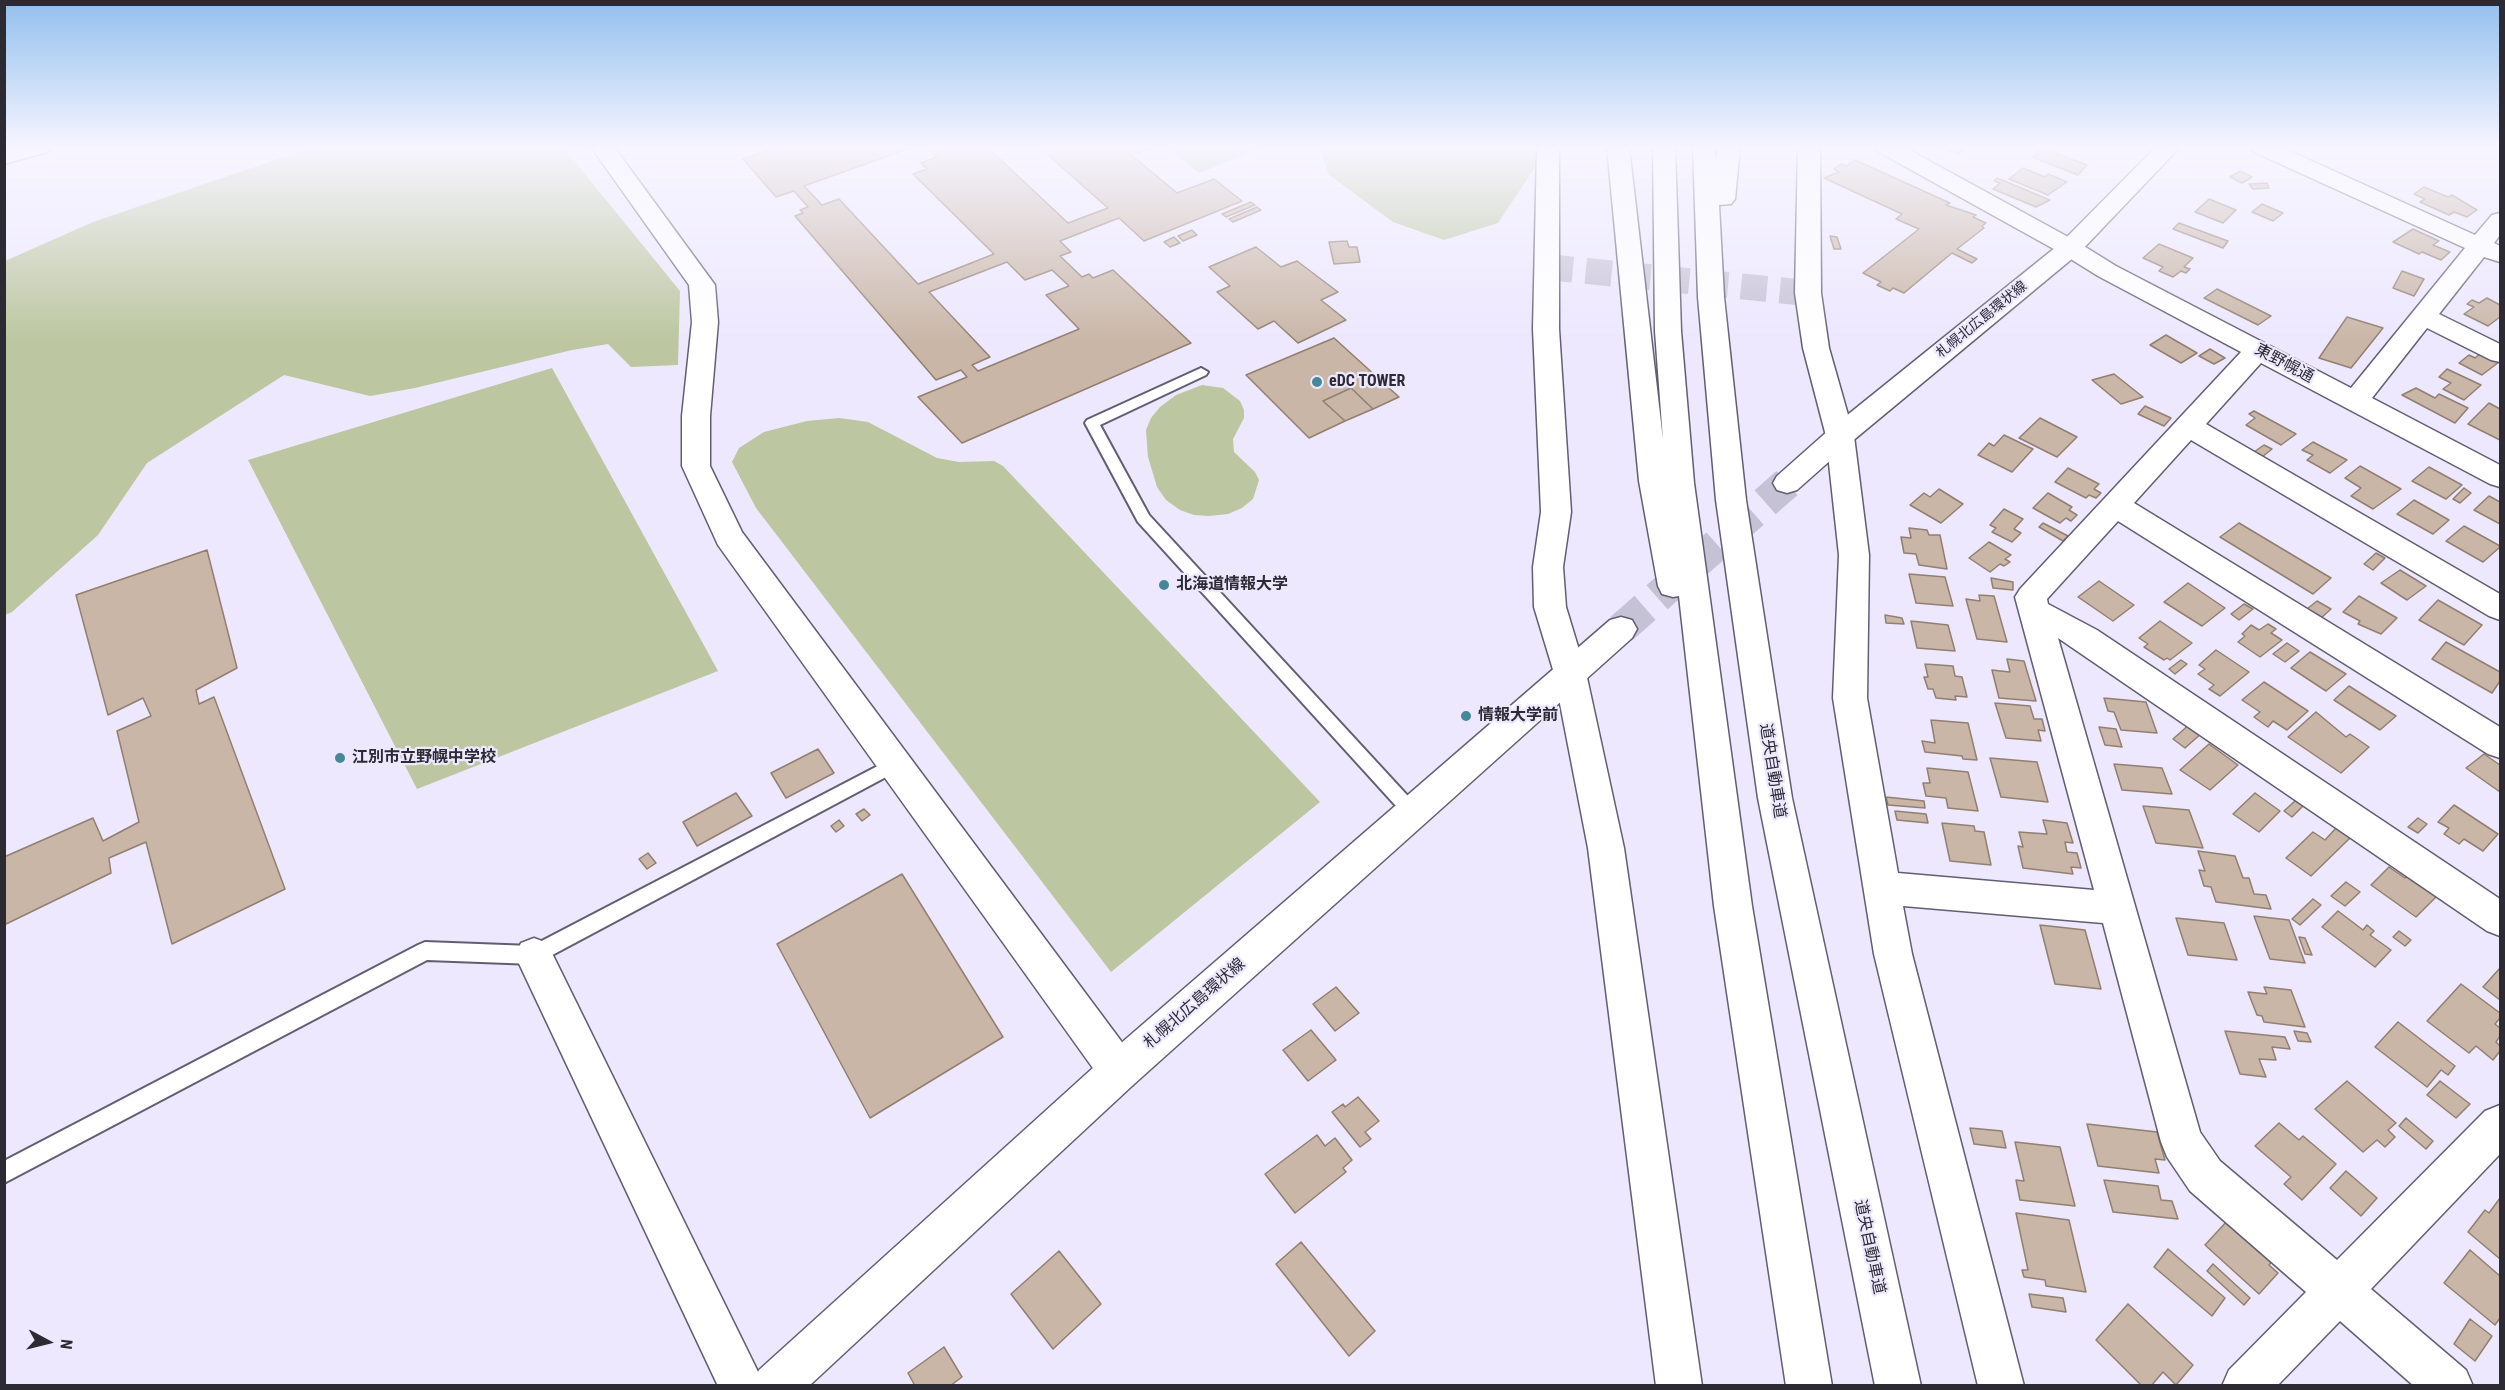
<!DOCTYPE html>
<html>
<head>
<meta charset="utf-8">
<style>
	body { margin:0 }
	#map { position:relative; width:2505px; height:1390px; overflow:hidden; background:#ede8fe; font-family:"Roboto Condensed",sans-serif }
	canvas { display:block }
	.frame { position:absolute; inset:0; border:6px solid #2c2b33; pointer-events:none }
	.north { position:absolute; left:18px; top:1312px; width:60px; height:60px; -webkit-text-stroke:4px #ede8fe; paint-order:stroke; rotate:97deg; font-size:16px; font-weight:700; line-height:24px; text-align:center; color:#2c2b33 }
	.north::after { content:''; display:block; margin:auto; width:21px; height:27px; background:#2c2b33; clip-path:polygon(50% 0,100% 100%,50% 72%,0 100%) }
</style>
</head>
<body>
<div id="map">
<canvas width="2505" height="1390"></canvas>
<div class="frame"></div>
<div class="north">N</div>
</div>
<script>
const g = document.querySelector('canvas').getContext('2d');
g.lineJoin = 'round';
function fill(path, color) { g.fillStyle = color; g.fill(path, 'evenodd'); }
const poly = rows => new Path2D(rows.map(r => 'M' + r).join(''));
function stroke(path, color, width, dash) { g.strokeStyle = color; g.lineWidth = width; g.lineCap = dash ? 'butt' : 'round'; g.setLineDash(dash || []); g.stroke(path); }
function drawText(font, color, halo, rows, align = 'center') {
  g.font = font + ' "Roboto Condensed","Noto Sans JP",sans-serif'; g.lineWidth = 4.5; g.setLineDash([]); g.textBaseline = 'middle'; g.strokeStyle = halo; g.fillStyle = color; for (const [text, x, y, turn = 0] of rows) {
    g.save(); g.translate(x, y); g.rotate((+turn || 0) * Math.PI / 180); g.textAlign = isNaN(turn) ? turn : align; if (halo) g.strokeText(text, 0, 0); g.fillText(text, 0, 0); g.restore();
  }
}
fill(poly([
	[313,147,563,147,680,291,678,365,631,367,608,344,572,350,415,388,370,396,284,375,147,463,98,535,12,612,5,615,5,261,93,222],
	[1167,147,1263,147,1199,173],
	[1320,147,1537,147,1534,169,1498,223,1444,240,1393,222,1328,174],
	[552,368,718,671,417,789,248,460],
	[1202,385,1223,388,1240,401,1244,410,1244,418,1233,439,1234,452,1255,472,1259,480,1253,499,1242,508,1228,514,1209,516,1194,515,1180,510,1166,500,1157,487,1148,457,1146,430,1151,418,1160,407,1176,395],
	[839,418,868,422,937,458,959,462,994,461,1003,466,1320,802,1111,972,756,508,732,462,739,448,764,432,807,421]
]), '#bcc6a0');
const building = poly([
	[777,147,913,147,804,186,822,205,839,199,918,284,994,254,913,174,927,169,921,163,937,157,927,147,945,147,951,153,965,148,970,153,987,147,1068,223,1108,208,1039,147,1122,147,1177,193,1214,179,1242,201,1144,241,1119,218,1060,241,1071,252,1060,256,1082,277,1089,274,1093,278,1113,270,1191,343,962,443,918,397,967,377,961,370,936,380,795,216,803,213,800,210,808,207,794,191,776,197,743,159,777,147],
	[1007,262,1025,280,1052,270,1069,286,1046,295,1079,329,978,371,972,365,990,357,929,292,1007,262],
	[1127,147,1154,147,1136,154,1127,147],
	[1939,147,1964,147,1959,154,1939,147],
	[2042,148,2087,165,2078,175,2032,157,2042,148],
	[1855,160,1950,203,1946,205,1976,215,1973,217,1986,223,1982,226,1984,228,1957,249,1977,259,1972,263,1952,253,1904,293,1893,288,1890,291,1877,285,1881,282,1863,273,1919,229,1896,219,1902,214,1824,178,1839,172,1834,169,1841,164,1846,166,1855,160],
	[2023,168,2045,177,2048,174,2067,182,2048,195,2009,179,2023,168],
	[2240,171,2252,177,2242,183,2230,177,2240,171],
	[1997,178,2050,200,2036,207,1993,189,2000,183,1994,181,1997,178],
	[2267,183,2269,188,2253,189,2249,184,2267,183],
	[2424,187,2448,197,2452,195,2477,210,2467,217,2454,212,2449,215,2420,202,2425,199,2414,194,2424,187],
	[2209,199,2236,210,2223,223,2195,212,2209,199],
	[1251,202,1255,205,1226,217,1222,214,1251,202],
	[2262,204,2283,213,2273,221,2252,212,2262,204],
	[1257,207,1261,210,1233,222,1229,219,1257,207],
	[2179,223,2228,241,2223,248,2173,229,2179,223],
	[2413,229,2439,241,2433,245,2450,252,2441,260,2422,252,2419,254,2393,242,2413,229],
	[1192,230,1197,235,1183,241,1178,236,1192,230],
	[1830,236,1837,237,1841,249,1834,249,1830,236],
	[1174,237,1180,243,1170,247,1164,242,1174,237],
	[1347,241,1349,247,1357,247,1360,262,1334,264,1329,242,1347,241],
	[2159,244,2193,258,2184,267,2190,269,2186,273,2181,271,2173,277,2159,271,2163,267,2143,258,2159,244],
	[1256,247,1281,267,1297,261,1338,292,1321,300,1346,320,1298,343,1274,321,1258,329,1217,292,1230,286,1209,267,1256,247],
	[2402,271,2424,279,2414,296,2393,288,2402,271],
	[2217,289,2271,316,2258,325,2204,298,2217,289],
	[2487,298,2500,305,2500,317,2488,326,2464,314,2474,307,2467,304,2472,300,2479,303,2487,298],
	[2347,317,2383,328,2351,368,2319,358,2347,317],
	[2166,335,2197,353,2181,363,2150,345,2166,335],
	[1334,338,1399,397,1373,409,1351,388,1323,401,1345,421,1309,438,1246,375,1334,338],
	[2210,349,2225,358,2214,364,2199,356,2210,349],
	[2481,353,2499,362,2482,375,2459,363,2469,355,2475,358,2481,353],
	[2447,369,2481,385,2464,400,2443,389,2451,383,2439,377,2447,369],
	[2114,374,2143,397,2121,404,2092,380,2114,374],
	[1351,388,1373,409,1345,421,1323,401,1351,388],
	[2416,388,2435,398,2439,394,2468,408,2455,423,2402,395,2416,388],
	[2489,403,2500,409,2500,440,2468,424,2489,403],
	[2145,406,2171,418,2164,426,2138,414,2145,406],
	[2254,411,2296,434,2281,445,2246,425,2255,418,2249,414,2254,411],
	[2040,418,2077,437,2057,457,2019,438,2040,418],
	[2004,435,2033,449,2012,472,1978,455,1989,443,1994,446,2004,435],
	[2313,442,2347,460,2330,473,2307,460,2313,455,2302,450,2313,442],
	[2264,445,2272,449,2262,457,2254,452,2264,445],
	[2360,466,2401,489,2373,509,2351,496,2361,488,2345,478,2360,466],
	[2429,467,2462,485,2446,499,2412,481,2429,467],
	[2068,468,2099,484,2094,489,2101,493,2096,498,2089,495,2086,498,2055,482,2068,468],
	[2464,488,2471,493,2460,503,2453,499,2464,488],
	[1939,489,1963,504,1941,523,1910,505,1924,493,1930,497,1939,489],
	[2048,493,2072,507,2069,510,2077,515,2071,521,2066,518,2060,523,2033,508,2048,493],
	[2489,496,2500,502,2500,524,2474,510,2489,496],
	[2414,500,2449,520,2433,534,2397,514,2414,500],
	[2004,509,2023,519,2014,529,2021,533,2012,542,1992,532,1996,528,1990,525,2004,509],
	[2043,523,2068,536,2063,541,2039,527,2043,523],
	[2239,523,2331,578,2313,594,2220,537,2239,523],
	[2464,526,2500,546,2500,547,2483,562,2446,541,2464,526],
	[1909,528,1927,530,1929,535,1940,535,1947,569,1919,565,1916,554,1904,553,1901,537,1911,538,1909,528],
	[1989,542,2011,555,2005,559,2010,562,2004,566,2000,564,1990,572,1969,558,1989,542],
	[207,550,237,668,196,690,199,704,214,697,285,889,172,944,146,842,109,858,111,873,4,925,4,857,93,818,103,841,139,822,117,731,151,716,143,698,108,715,76,595,207,550],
	[2376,553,2385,558,2373,570,2364,564,2376,553],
	[2400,570,2426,586,2407,600,2381,583,2400,570],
	[1909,574,1945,577,1953,606,1916,603,1909,574],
	[1991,578,2013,582,2013,590,1993,588,1991,578],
	[2099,581,2134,605,2113,621,2078,597,2099,581],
	[2188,583,2225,608,2202,626,2164,602,2188,583],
	[1979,595,1994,596,2007,642,1977,639,1966,599,1980,601,1979,595],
	[2359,596,2397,618,2381,634,2358,624,2360,621,2343,612,2359,596],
	[2438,600,2482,625,2464,645,2419,620,2438,600],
	[2317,601,2331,609,2321,618,2307,609,2317,601],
	[2244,604,2253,609,2239,620,2231,614,2244,604],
	[1885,615,1902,618,1904,624,1886,623,1885,615],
	[1911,621,1948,625,1955,651,1917,648,1911,621],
	[2160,621,2192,643,2170,660,2167,658,2164,660,2144,647,2148,644,2139,638,2160,621],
	[2268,624,2276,629,2271,633,2282,640,2260,657,2238,642,2245,636,2242,634,2251,625,2259,630,2268,624],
	[2446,642,2500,672,2500,681,2492,693,2432,659,2446,642],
	[2287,643,2299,651,2285,662,2273,654,2287,643],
	[2216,650,2249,672,2220,696,2209,689,2214,685,2198,674,2205,669,2199,665,2216,650],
	[2310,652,2346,674,2326,691,2291,668,2310,652],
	[2007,659,2024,661,2036,701,1999,698,1992,670,2010,672,2007,659],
	[2181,660,2187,664,2175,674,2169,669,2181,660],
	[1925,664,1953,666,1955,676,1962,677,1967,697,1955,696,1956,700,1936,698,1933,689,1928,689,1924,677,1928,677,1925,664],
	[2264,682,2308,711,2287,730,2273,721,2268,727,2254,717,2260,712,2242,700,2264,682],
	[2349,686,2396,716,2380,730,2334,700,2349,686],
	[2104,698,2146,702,2157,733,2121,730,2114,712,2108,711,2104,698],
	[1995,703,2030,706,2034,719,2042,719,2045,731,2038,730,2041,741,2006,738,1995,703],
	[2316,712,2346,737,2350,734,2369,747,2341,773,2288,737,2316,712],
	[1931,720,1968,723,1977,760,1963,759,1962,756,1925,752,1922,741,1935,743,1931,720],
	[2191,723,2203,732,2185,748,2173,739,2191,723],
	[2099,727,2116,729,2122,747,2105,745,2099,727],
	[2209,744,2238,765,2210,790,2180,770,2209,744],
	[818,749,834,773,786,798,771,773,818,749],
	[2484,754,2500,765,2500,792,2466,768,2484,754],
	[1990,758,2037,762,2048,802,2001,797,1990,758],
	[2114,764,2162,768,2172,794,2122,790,2114,764],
	[1927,768,1968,772,1978,811,1948,808,1946,798,1926,796,1923,783,1930,783,1927,768],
	[736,793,752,816,697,846,683,822,736,793],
	[2255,793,2280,811,2259,832,2233,814,2255,793],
	[1886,797,1924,801,1925,808,1888,805,1886,797],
	[2296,800,2304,805,2292,817,2284,811,2296,800],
	[2454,805,2498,834,2483,851,2464,839,2459,844,2444,834,2449,828,2438,822,2454,805],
	[2143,806,2189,810,2203,848,2156,843,2143,806],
	[864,809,870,815,862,821,856,814,864,809],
	[1895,811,1926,814,1928,823,1897,820,1895,811],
	[2418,818,2427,824,2418,833,2408,827,2418,818],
	[839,820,844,826,836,832,831,826,839,820],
	[2043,820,2067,823,2073,843,2065,842,2067,852,2077,853,2081,868,2071,867,2073,874,2023,868,2018,846,2023,847,2019,832,2047,834,2043,820],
	[1942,823,1974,826,1975,831,1984,832,1991,865,1950,861,1942,823],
	[2337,827,2351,837,2311,876,2286,858,2313,832,2325,840,2337,827],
	[2198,851,2235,856,2243,878,2249,878,2254,894,2266,895,2271,909,2216,902,2211,887,2204,886,2199,870,2205,871,2198,851],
	[648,853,656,863,647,869,639,859,648,853],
	[2389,867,2405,878,2410,874,2439,894,2416,917,2371,885,2389,867],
	[902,874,1003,1037,870,1118,777,944,902,874],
	[2346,882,2360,892,2345,906,2331,896,2346,882],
	[2313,899,2321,905,2300,925,2292,919,2313,899],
	[2338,911,2363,930,2367,925,2374,931,2370,935,2391,950,2375,967,2322,927,2338,911],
	[2254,916,2289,920,2305,963,2270,959,2254,916],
	[2176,918,2224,923,2237,960,2188,955,2176,918],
	[2040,925,2085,930,2101,989,2055,984,2040,925],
	[2399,931,2411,940,2405,946,2393,937,2399,931],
	[2299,937,2305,938,2312,955,2305,954,2299,937],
	[2500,968,2500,1000,2483,987,2500,968],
	[2461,984,2500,1013,2500,1018,2495,1024,2500,1028,2500,1036,2496,1042,2500,1046,2500,1051,2493,1060,2476,1046,2469,1053,2427,1021,2461,984],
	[1336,987,1359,1013,1335,1031,1313,1004,1336,987],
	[2264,987,2291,990,2305,1027,2264,1022,2262,1016,2257,1015,2248,992,2267,994,2264,987],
	[2398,1022,2455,1066,2448,1075,2441,1070,2427,1087,2375,1047,2398,1022],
	[1311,1030,1336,1060,1308,1081,1283,1050,1311,1030],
	[2225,1031,2285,1037,2290,1049,2272,1047,2276,1060,2259,1059,2266,1077,2240,1074,2225,1031],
	[2294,1031,2307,1033,2311,1042,2298,1041,2294,1031],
	[2347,1081,2396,1123,2388,1130,2395,1137,2385,1147,2377,1140,2363,1152,2315,1109,2347,1081],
	[2440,1081,2470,1104,2456,1118,2427,1095,2440,1081],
	[1358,1097,1379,1121,1365,1132,1371,1139,1360,1147,1332,1112,1343,1104,1345,1107,1358,1097],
	[2406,1118,2433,1141,2426,1149,2399,1126,2406,1118],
	[2279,1123,2299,1140,2303,1136,2336,1164,2302,1200,2284,1184,2291,1177,2255,1146,2279,1123],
	[2087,1124,2157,1132,2165,1160,2155,1159,2159,1173,2098,1166,2087,1124],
	[1970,1128,2002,1131,2006,1148,1974,1144,1970,1128],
	[1317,1135,1325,1146,1335,1138,1352,1160,1343,1168,1346,1172,1295,1213,1265,1174,1317,1135],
	[2015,1142,2060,1147,2075,1206,2020,1200,2016,1180,2024,1181,2015,1142],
	[2346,1171,2377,1198,2361,1216,2330,1188,2346,1171],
	[2104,1180,2158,1186,2161,1200,2172,1201,2178,1219,2113,1212,2104,1180],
	[2500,1198,2500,1259,2468,1232,2485,1210,2489,1213,2500,1198],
	[2016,1213,2069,1220,2086,1292,2046,1286,2045,1280,2024,1277,2022,1270,2028,1270,2016,1213],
	[2228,1220,2273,1260,2269,1265,2278,1273,2259,1294,2205,1245,2228,1220],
	[1301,1242,1375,1331,1349,1356,1276,1264,1301,1242],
	[2168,1249,2225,1298,2212,1316,2154,1267,2168,1249],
	[2470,1250,2500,1276,2500,1318,2495,1325,2444,1283,2470,1250],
	[1059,1251,1101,1304,1053,1349,1011,1294,1059,1251],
	[2213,1264,2250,1298,2244,1305,2207,1271,2213,1264],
	[2029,1294,2063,1298,2066,1312,2032,1307,2029,1294],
	[2128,1304,2193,1365,2176,1385,2163,1372,2151,1386,2142,1386,2096,1340,2128,1304],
	[2470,1319,2492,1336,2475,1361,2454,1344,2470,1319],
	[944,1347,962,1377,950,1386,915,1386,908,1373,944,1347]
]);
fill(building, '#c9b6a7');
stroke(building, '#917f71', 1.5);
stroke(poly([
	[1547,267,1808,293]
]), '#c6c2d5', 26, [26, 13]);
stroke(poly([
	[1621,629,1787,483]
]), '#c6c2d5', 32, [32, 16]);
const service = poly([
	[1201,368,1208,372,1206,375,1100,425,1149,515,1418,807,1421,812,1418,817,1412,819,1406,817,1138,522,1085,423,1087,420,1201,368],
	[895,757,901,759,904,764,901,769,541,961,534,964,427,960,4,1183,4,1161,418,945,425,942,532,946,895,757]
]);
const minor = poly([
	[13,147,51,147,48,152,4,164,4,150,13,147],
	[591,147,614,147,715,285,718,322,710,416,710,466,742,532,1133,1057,1139,1071,1133,1085,1119,1090,1105,1085,718,545,682,466,682,416,692,322,689,285,591,147],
	[1537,147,1559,147,1559,329,1571,512,1563,567,1566,607,1586,673,1624,848,1702,1386,1656,1386,1588,848,1554,673,1534,607,1533,567,1541,512,1533,329,1537,147],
	[1798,147,1820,147,1821,293,1829,348,1854,436,1869,555,1867,698,1898,873,2094,890,2015,597,2020,589,2241,352,2098,276,2061,253,1879,152,1876,147,1904,147,2079,243,2116,266,2351,388,2465,248,2254,152,2251,147,2281,147,2475,235,2492,215,2500,213,2500,235,2494,243,2500,246,2500,262,2484,257,2439,314,2500,344,2500,362,2491,360,2427,328,2372,398,2500,465,2500,487,2490,484,2261,363,2206,424,2500,594,2500,620,2489,616,2191,440,2134,503,2500,727,2500,758,2488,754,2118,521,2047,599,2048,604,2097,630,2500,899,2500,936,2487,931,2058,638,2200,1132,2220,1161,2337,1260,2485,1111,2500,1105,2500,1154,2371,1289,2466,1370,2473,1386,2414,1386,2340,1321,2277,1386,2222,1386,2229,1370,2306,1292,2190,1191,2167,1157,2161,1142,2103,923,1903,906,1912,954,2024,1386,1978,1386,1874,954,1833,698,1839,555,1826,436,1803,348,1795,293,1798,147],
	[534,938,547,943,765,1386,718,1386,515,955,521,943,534,938]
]);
const primary = poly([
	[2156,147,2180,147,2079,253,1850,443,1797,490,1787,493,1777,490,1773,483,1777,476,1830,429,2061,243,2156,147],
	[1621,617,1632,620,1637,629,1632,638,1133,1085,809,1386,752,1386,759,1370,1105,1057,1610,620,1621,617]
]);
const motorway = poly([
	[1607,147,1629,147,1663,440,1655,331,1653,147,1675,147,1681,331,1694,483,1752,906,1832,1386,1786,1386,1714,906,1679,596,1673,597,1662,594,1658,586,1639,481,1607,147],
	[1693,147,1715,147,1716,160,1718,147,1740,147,1735,199,1731,204,1719,205,1724,297,1746,500,1792,798,1921,1386,1875,1386,1758,798,1716,500,1698,297,1693,147]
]);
stroke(service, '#625e71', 4);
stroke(minor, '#625e71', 3);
stroke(primary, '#625e71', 3);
stroke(motorway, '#625e71', 3);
fill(service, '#fff');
fill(minor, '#fff');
fill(primary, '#fff');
fill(motorway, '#fff');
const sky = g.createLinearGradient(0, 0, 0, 342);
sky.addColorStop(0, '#92bfee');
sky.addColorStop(0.43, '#f7f5ff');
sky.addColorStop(1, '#f7f5ff00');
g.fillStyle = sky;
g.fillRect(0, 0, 2505, 342);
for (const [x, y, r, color] of [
	[1317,382,6,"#458899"],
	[1164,585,6,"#458899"],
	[1466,716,6,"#458899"],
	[340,758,6,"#458899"]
]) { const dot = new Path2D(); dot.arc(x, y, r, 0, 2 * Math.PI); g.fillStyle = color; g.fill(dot); stroke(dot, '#ede8fe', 2); }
drawText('14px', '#2c2b33', '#ede8fe', [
	["札幌北広島環状線",1982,320,-39]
]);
drawText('16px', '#2c2b33', '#ede8fe', [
	["東野幌通",2284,364,28],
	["道央自動車道",1772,771,81],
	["札幌北広島環状線",1195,1004,-41],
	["道央自動車道",1869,1247,78]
]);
drawText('bold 16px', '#2c2b33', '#ede8fe', [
	["eDC TOWER",1329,382],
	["北海道情報大学",1176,585],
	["情報大学前",1478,716],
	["江別市立野幌中学校",352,758]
], 'left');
</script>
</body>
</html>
